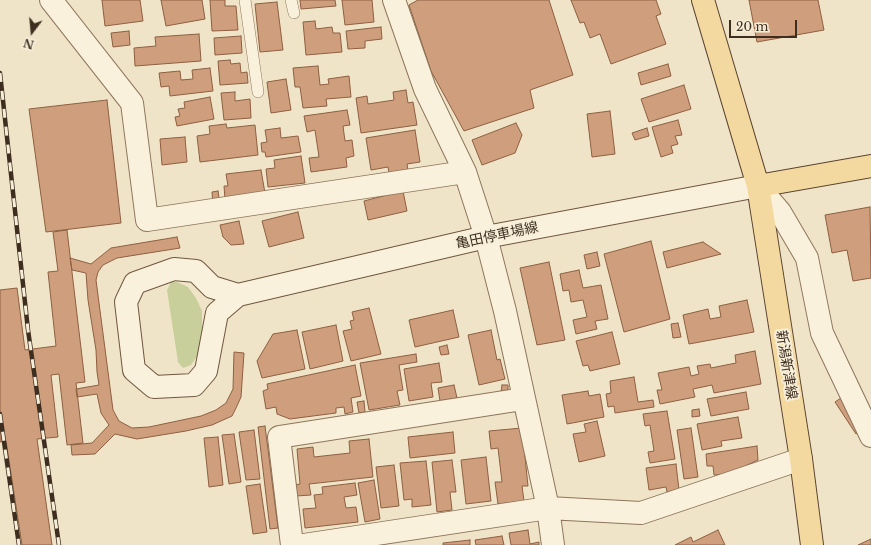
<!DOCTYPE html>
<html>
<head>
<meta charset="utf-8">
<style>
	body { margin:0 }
	#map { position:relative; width:871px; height:545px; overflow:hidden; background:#f0e4c8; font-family:"Libre Baskerville",serif }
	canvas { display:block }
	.north { position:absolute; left:12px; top:12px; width:40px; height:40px; -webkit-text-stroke:3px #f7eed8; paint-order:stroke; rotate:196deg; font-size:11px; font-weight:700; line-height:16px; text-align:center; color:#3d2e20 }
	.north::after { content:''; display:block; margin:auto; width:14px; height:18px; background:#3d2e20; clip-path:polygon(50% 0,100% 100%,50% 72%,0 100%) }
	.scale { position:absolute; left:729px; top:20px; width:68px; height:18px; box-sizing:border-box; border:2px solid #3d2e20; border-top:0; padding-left:5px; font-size:12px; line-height:14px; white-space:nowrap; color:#3d2e20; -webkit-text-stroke:3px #f7eed8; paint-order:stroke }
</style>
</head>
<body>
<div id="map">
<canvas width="871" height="545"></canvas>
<div class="north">N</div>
<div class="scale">20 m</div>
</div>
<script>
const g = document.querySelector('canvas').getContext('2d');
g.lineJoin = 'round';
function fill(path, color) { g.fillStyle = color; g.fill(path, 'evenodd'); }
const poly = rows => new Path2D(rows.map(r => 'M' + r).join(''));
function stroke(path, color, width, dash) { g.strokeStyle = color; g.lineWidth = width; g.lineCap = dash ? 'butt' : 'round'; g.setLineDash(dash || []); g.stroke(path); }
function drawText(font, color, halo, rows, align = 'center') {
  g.font = font + ' "Libre Baskerville","Noto Sans JP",serif'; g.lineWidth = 4; g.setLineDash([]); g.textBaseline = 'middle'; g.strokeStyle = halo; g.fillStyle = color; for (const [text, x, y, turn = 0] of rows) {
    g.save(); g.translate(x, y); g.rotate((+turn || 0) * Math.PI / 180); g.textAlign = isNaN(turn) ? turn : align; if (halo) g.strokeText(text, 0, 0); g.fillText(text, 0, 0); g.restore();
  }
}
fill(poly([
	[171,282,177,282,188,287,196,298,202,311,202,335,198,355,191,365,183,368,178,362,167,290]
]), '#c9cf9b');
const building = poly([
	[102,0,140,0,143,21,105,26,102,0],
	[161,0,202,0,205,19,166,26,161,0],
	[210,0,225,0,225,6,236,6,238,30,212,31,210,0],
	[300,0,335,0,336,6,301,9,300,0],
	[342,0,372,0,374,22,345,25,342,0],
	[418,0,549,0,573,75,530,90,534,108,464,131,431,71,409,5,418,0],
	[571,0,656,0,661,14,656,16,666,44,611,64,600,34,590,38,584,22,580,23,571,0],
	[749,0,818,0,824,30,757,42,749,0],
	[277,2,283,50,260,52,255,4,277,2],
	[315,21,316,29,332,27,333,33,340,33,342,52,306,55,303,22,315,21],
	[381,27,382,39,365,41,365,48,348,49,346,31,381,27],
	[129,31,130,45,113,47,111,33,129,31],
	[199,34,201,61,135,66,134,48,156,46,155,37,199,34],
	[241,36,242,53,215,55,214,38,241,36],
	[230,60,231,64,240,63,241,73,247,72,248,83,220,85,218,61,230,60],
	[668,64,671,76,641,85,638,73,668,64],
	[318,66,320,85,329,84,328,79,349,76,351,97,326,99,327,106,303,108,300,87,295,87,293,68,318,66],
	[210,68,213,91,170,96,169,86,161,87,159,73,180,71,181,80,193,79,192,70,210,68],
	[286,79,291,110,271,113,267,82,286,79],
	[684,85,691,109,649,122,641,99,684,85],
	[406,90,408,103,413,102,417,125,361,133,356,98,367,96,368,104,394,100,393,92,406,90],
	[235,92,235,101,250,99,251,118,224,120,221,93,235,92],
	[210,97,214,119,177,126,175,117,180,116,178,109,185,108,184,102,210,97],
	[107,100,121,223,46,232,29,109,107,100],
	[347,110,350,125,343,126,345,141,352,140,354,156,346,158,347,167,311,172,309,158,319,157,315,130,307,132,304,116,347,110],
	[610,111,615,154,592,157,587,114,610,111],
	[678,120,682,135,675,136,678,144,671,146,673,153,661,157,652,127,678,120],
	[516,123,522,135,515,153,482,165,472,140,516,123],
	[226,124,227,128,255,125,258,155,200,162,197,136,210,134,209,126,226,124],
	[280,128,281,138,298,136,301,152,266,157,265,152,262,152,261,143,267,142,265,130,280,128],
	[647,128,649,136,635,140,632,133,647,128],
	[415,130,420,162,407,164,408,170,389,173,388,167,371,170,366,138,415,130],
	[185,137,187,162,162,165,160,139,185,137],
	[301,156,305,183,268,187,266,169,275,168,274,160,301,156],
	[261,170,265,193,225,199,224,186,228,186,226,174,261,170],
	[218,191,220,204,213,204,212,192,218,191],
	[403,191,407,211,368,220,364,201,403,191],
	[870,207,871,278,853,281,847,250,832,253,825,215,870,207],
	[298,212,304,238,269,247,262,221,298,212],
	[239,221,244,244,231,245,223,237,220,225,239,221],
	[67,230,85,382,76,383,83,443,67,445,59,374,51,375,58,437,37,439,52,545,22,545,6,441,0,442,0,290,17,288,25,350,56,346,48,272,58,271,53,232,67,230],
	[177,237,180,248,117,258,103,265,98,272,96,280,113,410,119,421,132,428,149,427,201,416,216,410,226,403,233,389,234,352,244,353,241,397,236,408,232,416,212,425,186,431,137,439,115,434,95,454,72,455,71,445,92,443,109,425,101,413,97,394,77,397,76,389,99,385,97,372,96,350,88,300,86,273,72,270,70,258,91,264,111,248,177,237],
	[651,241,670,319,624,332,604,254,651,241],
	[703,242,721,254,667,268,663,252,703,242],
	[597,252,600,266,587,269,584,255,597,252],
	[549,262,565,340,537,345,520,268,549,262],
	[579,270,583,288,601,285,608,319,595,321,597,329,576,334,573,320,587,317,583,300,571,302,569,290,563,291,560,274,579,270],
	[747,300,754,332,689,344,683,315,708,309,710,319,721,317,719,306,747,300],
	[369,308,381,354,351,361,343,331,352,329,350,321,354,320,352,312,369,308],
	[453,310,459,337,415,347,409,320,453,310],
	[678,323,681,337,673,338,671,324,678,323],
	[336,325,343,361,310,369,302,332,336,325],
	[297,330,305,369,262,378,257,361,273,334,297,330],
	[491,330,497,360,500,359,505,379,479,385,468,335,491,330],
	[612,332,620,364,590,371,588,365,583,366,576,341,612,332],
	[447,345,449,354,441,355,439,347,447,345],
	[755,351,761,384,714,393,712,385,693,389,695,397,660,404,657,390,662,390,658,373,689,367,691,376,699,374,697,366,710,364,711,368,736,363,735,355,755,351],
	[416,354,417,362,399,365,403,390,397,391,400,405,369,410,360,363,416,354],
	[439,363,442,382,431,383,433,397,409,401,404,369,439,363],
	[355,365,361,396,351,398,353,412,345,414,344,407,336,408,336,413,290,419,277,414,276,407,266,409,263,391,268,389,267,384,355,365],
	[634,377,638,402,653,400,654,407,615,413,614,406,608,407,606,394,611,393,610,381,634,377],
	[454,385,457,398,440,401,438,388,454,385],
	[502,385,508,385,508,392,501,392,502,385],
	[588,391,589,396,600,394,604,417,567,424,562,395,588,391],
	[746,392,749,409,711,416,707,399,746,392],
	[841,398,862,429,856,434,835,402,841,398],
	[364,401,365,412,359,413,357,402,364,401],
	[699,409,700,416,692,417,692,410,699,409],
	[667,411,675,459,650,463,648,452,654,451,650,425,645,426,643,414,667,411],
	[738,417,742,438,721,441,722,446,702,450,697,424,738,417],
	[597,421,605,456,579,462,573,434,586,432,584,424,597,421],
	[265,426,278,528,270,529,258,427,265,426],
	[522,428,528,486,522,486,524,501,498,504,495,482,502,482,498,448,491,449,489,431,522,428],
	[691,428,698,477,684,479,677,430,691,428],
	[254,430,260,479,246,480,239,432,254,430],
	[453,432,455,453,410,458,408,437,453,432],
	[234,434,241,482,229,484,222,435,234,434],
	[218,437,223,485,209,487,204,438,218,437],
	[369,439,373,477,309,484,311,495,296,496,294,485,300,484,297,449,313,447,314,457,350,453,349,441,369,439],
	[757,446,758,460,728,474,714,475,713,466,707,466,706,454,757,446],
	[486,457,491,501,466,504,461,460,486,457],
	[452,460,456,492,450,492,452,510,437,512,432,462,452,460],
	[426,461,431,505,412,507,412,499,404,500,400,463,426,461],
	[676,464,679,490,667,492,666,487,649,490,646,468,676,464],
	[394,465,399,506,381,508,376,467,394,465],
	[374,480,380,519,365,522,358,483,374,480],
	[355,483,357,495,344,497,346,508,356,507,358,522,305,528,303,509,316,508,314,495,323,494,322,487,355,483],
	[260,484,267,532,253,534,246,486,260,484],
	[528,530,530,544,539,542,539,545,511,545,509,533,528,530],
	[718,530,725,545,675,545,691,537,693,542,718,530],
	[502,536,504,545,476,545,475,540,502,536],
	[871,539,871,545,858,545,871,539],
	[470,540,470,545,443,545,443,543,470,540]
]);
fill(building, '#cf9f7d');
stroke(building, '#8d5f41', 1);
const lane = poly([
	[245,0,258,92],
	[291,0,294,13]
]);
const street = poly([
	[51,0,132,103,147,220,465,172],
	[394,0,425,89,465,172,486,237,505,311,548,508,553,545],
	[758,186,780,212,807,258,822,333,871,436],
	[292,545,279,437,523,399],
	[304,545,548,508,641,513,801,459]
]);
const secondary = poly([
	[238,295,212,287,196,271,174,269,135,283,126,302,134,370,154,387,194,385,206,371,217,313,238,295,486,237,758,186]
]);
const primary = poly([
	[703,0,758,186,801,459,812,545],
	[758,186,871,166]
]);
stroke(lane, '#8d765c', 12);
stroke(street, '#8d765c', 24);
stroke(secondary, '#6f573f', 24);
stroke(primary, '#5b4430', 24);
stroke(lane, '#faf1dc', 11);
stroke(street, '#faf1dc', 22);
stroke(secondary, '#faf1dc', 22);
stroke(primary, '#f3d9a0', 22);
const rail = poly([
	[0,73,28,330,59,545],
	[0,414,19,545]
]);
stroke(rail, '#3d2e20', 4.5);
stroke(rail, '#f7eed8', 3, [9]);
drawText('14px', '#3d2e20', '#f7eed8', [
	["亀田停車場線",497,236,-12],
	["新潟新津線",786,365,81]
]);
</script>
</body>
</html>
